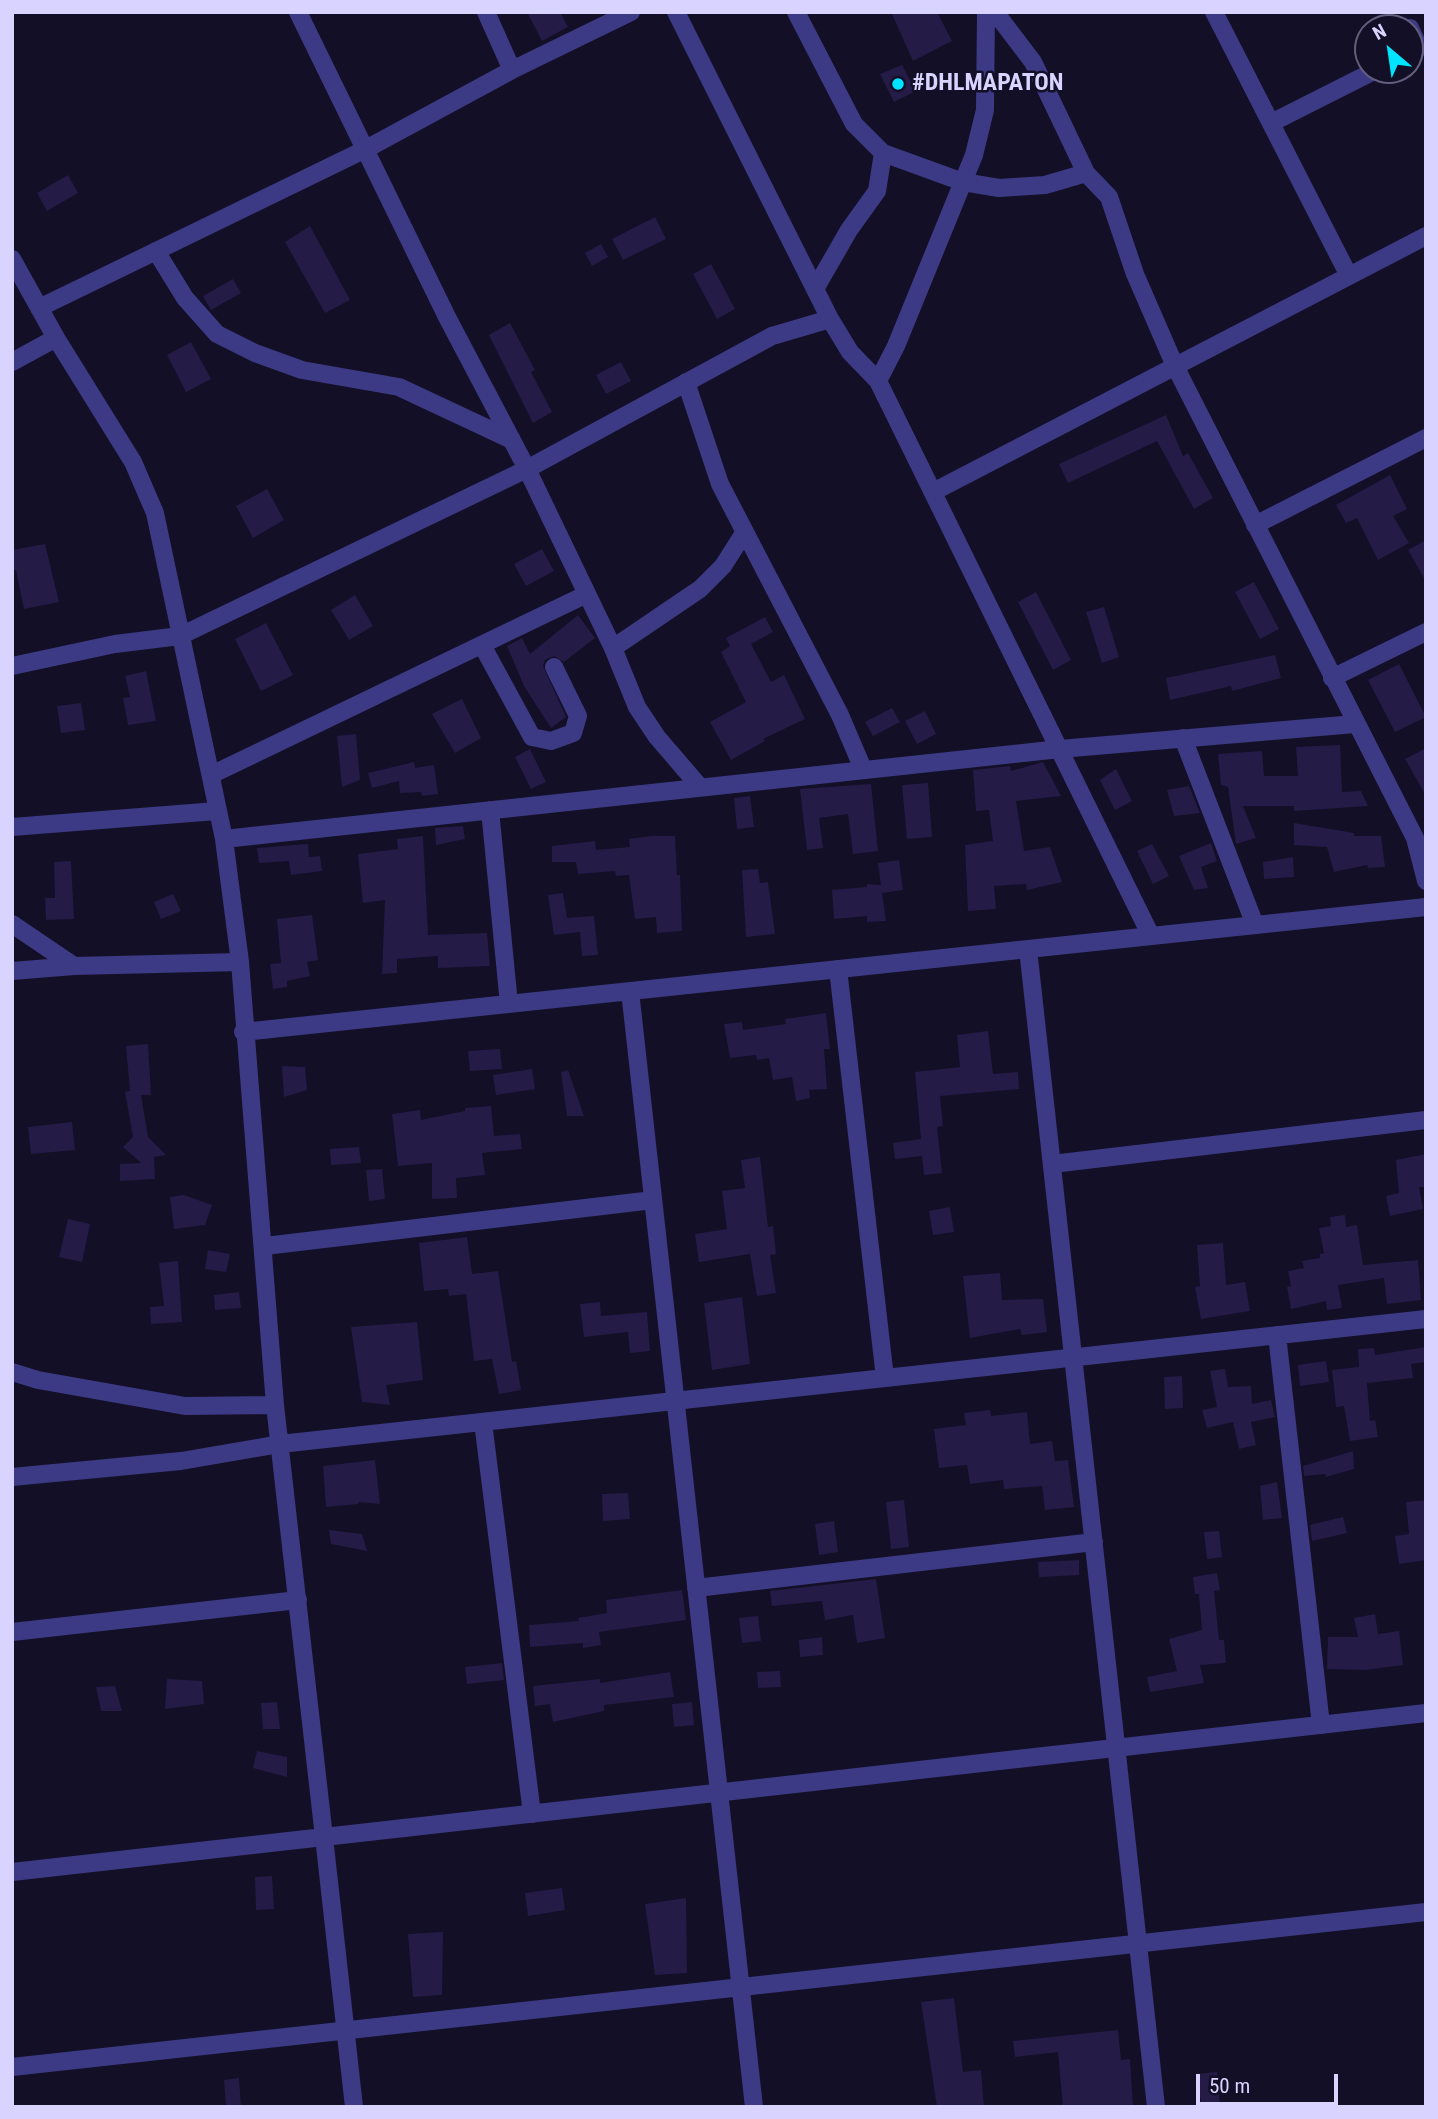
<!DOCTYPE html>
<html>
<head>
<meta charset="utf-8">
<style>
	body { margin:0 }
	#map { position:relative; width:1438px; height:2119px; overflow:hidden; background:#130f26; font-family:"Roboto Condensed",sans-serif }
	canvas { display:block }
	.frame { position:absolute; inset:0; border:14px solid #d9d4ff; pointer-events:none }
	.north { position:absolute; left:1354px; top:14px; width:70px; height:70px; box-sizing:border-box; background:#130f26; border:2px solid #625e7d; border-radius:50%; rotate:331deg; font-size:19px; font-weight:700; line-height:28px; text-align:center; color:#d9d4ff }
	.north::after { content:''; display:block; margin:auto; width:24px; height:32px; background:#00e5ff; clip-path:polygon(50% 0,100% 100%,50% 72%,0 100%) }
	.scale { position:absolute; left:1196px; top:2074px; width:142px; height:32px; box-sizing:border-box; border:4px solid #d9d4ff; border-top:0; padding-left:9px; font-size:21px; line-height:24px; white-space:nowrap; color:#d9d4ff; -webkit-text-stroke:5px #130f26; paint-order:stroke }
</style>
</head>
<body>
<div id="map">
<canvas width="1438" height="2119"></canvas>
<div class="frame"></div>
<div class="north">N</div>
<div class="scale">50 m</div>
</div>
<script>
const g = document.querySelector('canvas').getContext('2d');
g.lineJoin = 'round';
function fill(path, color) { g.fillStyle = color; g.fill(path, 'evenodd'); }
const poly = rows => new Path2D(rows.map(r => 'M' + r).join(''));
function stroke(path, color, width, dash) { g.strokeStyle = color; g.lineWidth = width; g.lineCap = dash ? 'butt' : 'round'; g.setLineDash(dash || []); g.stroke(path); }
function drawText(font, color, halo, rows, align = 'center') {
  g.font = font + ' "Roboto Condensed",sans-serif'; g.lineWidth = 5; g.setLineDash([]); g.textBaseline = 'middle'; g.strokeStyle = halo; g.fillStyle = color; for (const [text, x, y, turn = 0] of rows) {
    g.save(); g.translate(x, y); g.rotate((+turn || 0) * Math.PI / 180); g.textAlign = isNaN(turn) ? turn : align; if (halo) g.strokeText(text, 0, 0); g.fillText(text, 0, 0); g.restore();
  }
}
fill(poly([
	[527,12,560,12,568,27,542,41],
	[891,12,937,12,952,41,913,61],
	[902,65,916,91,894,102,880,74],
	[68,175,78,193,47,211,37,193],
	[655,217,666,239,623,260,612,239],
	[310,226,350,300,325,313,285,242],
	[601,244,608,257,592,266,585,253],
	[711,264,735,309,717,319,693,274],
	[233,279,241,293,211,310,203,296],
	[510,323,535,370,531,372,552,412,533,423,489,335],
	[191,342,211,379,186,392,167,355],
	[621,362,631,381,606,394,596,375],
	[1166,415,1183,456,1188,453,1213,498,1194,509,1157,441,1068,483,1059,464],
	[1390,475,1407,509,1393,516,1409,543,1378,560,1357,518,1346,523,1336,505],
	[267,489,284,520,253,538,236,506],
	[1426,540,1426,582,1408,550],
	[45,544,59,602,24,609,16,570,12,571,12,550],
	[542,549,554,571,526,586,514,564],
	[1254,582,1279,629,1260,639,1235,592],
	[1036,592,1071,660,1053,670,1018,602],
	[355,595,373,626,349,640,331,610],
	[1104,607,1119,657,1102,663,1086,612],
	[578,615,595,638,564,662,554,656,545,660,543,666,566,717,551,728,524,686,507,646,522,638,530,654],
	[765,617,773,632,751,644,771,682,784,675,805,719,763,739,765,741,731,760,710,722,746,702,721,652,730,646,726,638],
	[266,623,293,675,261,691,235,639],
	[1275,655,1281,678,1232,691,1231,686,1170,700,1166,678],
	[1399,664,1426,717,1395,732,1368,680],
	[146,671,156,721,128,725,123,698,130,697,125,676],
	[462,699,481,738,455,753,432,714],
	[81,703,85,730,61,733,57,706],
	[892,708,900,722,873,736,865,722],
	[925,711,936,734,917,744,905,721],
	[356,734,360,780,342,787,337,736],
	[1340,745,1342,792,1361,791,1368,806,1294,811,1294,806,1243,806,1256,838,1236,844,1228,787,1221,785,1218,754,1262,751,1264,776,1298,776,1296,747],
	[1426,748,1426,796,1405,759],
	[530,749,546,782,531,789,515,757],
	[414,762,415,768,434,765,438,794,422,796,421,792,400,793,399,781,372,788,368,773],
	[1043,762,1061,796,1016,801,1024,851,1050,847,1062,882,1027,890,1026,884,994,886,996,909,968,911,965,845,993,841,989,810,976,811,973,770,1010,766,1011,771],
	[1116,769,1132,801,1115,810,1100,780],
	[928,783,932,837,907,839,902,785],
	[871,784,878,851,853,854,848,814,819,818,823,848,807,850,800,789],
	[1189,786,1200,813,1174,816,1167,790],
	[750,796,754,827,737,829,734,798],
	[1294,823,1354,833,1354,836,1381,836,1385,867,1368,868,1367,865,1334,872,1327,847,1294,845],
	[463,826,465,839,436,845,435,828],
	[423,836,428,935,487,933,490,966,438,968,438,956,397,959,397,973,382,974,385,900,363,903,358,854,398,849,397,839],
	[651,836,675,836,677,875,680,875,682,931,657,933,656,917,635,919,629,875,616,876,615,871,578,874,576,862,552,862,552,846,595,841,596,850,630,847,629,839],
	[1211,843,1217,861,1201,867,1208,888,1194,890,1179,856],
	[308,844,309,857,320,856,322,871,291,875,289,861,259,863,257,848],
	[1152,844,1169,876,1153,884,1137,851],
	[1293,857,1294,877,1264,879,1263,862],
	[899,860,903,890,882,893,878,863],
	[71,861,74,919,46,920,45,898,55,898,54,862],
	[758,869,760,883,768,882,775,934,746,937,742,870],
	[867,884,881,885,886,921,867,922,867,916,834,919,832,890,867,887],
	[563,893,567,918,594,916,598,955,582,956,580,932,554,935,548,895],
	[173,894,181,911,161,919,154,902],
	[312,915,318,960,307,962,310,976,287,981,287,987,273,989,270,964,281,963,277,919],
	[826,1013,830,1049,824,1049,827,1089,809,1090,810,1098,796,1101,792,1077,773,1080,769,1058,757,1060,756,1055,730,1058,724,1024,742,1022,743,1030,786,1024,785,1019],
	[988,1031,993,1074,1018,1072,1019,1089,940,1096,943,1126,937,1127,942,1173,924,1175,922,1156,895,1159,893,1143,921,1139,915,1072,960,1067,957,1035],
	[148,1044,151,1095,141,1095,148,1137,166,1155,154,1157,155,1179,120,1181,120,1164,141,1163,123,1147,133,1137,125,1092,130,1091,126,1046],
	[500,1049,502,1069,470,1071,468,1051],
	[282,1066,305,1067,307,1090,284,1097],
	[532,1069,535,1089,496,1095,493,1075],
	[568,1070,584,1116,567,1116,561,1072],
	[491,1106,494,1136,520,1134,522,1149,482,1153,485,1175,456,1178,457,1198,432,1199,432,1163,398,1166,392,1114,420,1110,421,1120,465,1111,465,1108],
	[72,1122,75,1150,31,1154,28,1127],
	[359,1147,361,1163,331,1165,330,1149],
	[1426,1154,1426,1187,1419,1187,1423,1209,1390,1216,1386,1196,1399,1193,1396,1160],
	[760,1157,768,1227,773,1226,776,1254,770,1255,776,1293,757,1296,750,1254,699,1262,695,1234,727,1229,722,1191,745,1188,741,1160],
	[382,1169,385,1199,369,1201,366,1170],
	[184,1195,212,1205,205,1225,174,1229,170,1197],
	[950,1207,954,1232,933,1235,929,1211],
	[1345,1215,1346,1227,1357,1225,1363,1265,1418,1260,1421,1300,1387,1304,1384,1278,1338,1285,1342,1308,1327,1310,1326,1301,1291,1309,1287,1287,1291,1286,1288,1271,1304,1268,1302,1261,1320,1258,1320,1254,1324,1253,1319,1228,1331,1226,1330,1217],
	[68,1219,90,1224,82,1262,59,1257],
	[467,1237,472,1274,498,1271,512,1362,516,1361,521,1390,499,1394,492,1359,474,1361,466,1294,449,1296,448,1289,424,1291,419,1243],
	[1223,1243,1226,1285,1245,1282,1250,1311,1201,1319,1195,1287,1200,1286,1197,1245],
	[208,1250,230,1254,226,1272,205,1269],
	[178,1261,182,1322,151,1324,150,1307,164,1306,159,1263],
	[1000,1273,1002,1300,1043,1299,1047,1332,1022,1335,1020,1329,970,1338,963,1276],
	[239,1292,241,1308,215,1310,214,1295],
	[742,1297,750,1364,712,1370,704,1303],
	[600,1302,601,1316,647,1312,650,1351,630,1353,628,1332,584,1337,580,1304],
	[417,1322,423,1380,386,1385,390,1405,362,1402,351,1327],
	[1426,1347,1426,1362,1411,1364,1413,1378,1367,1383,1370,1421,1375,1420,1378,1437,1350,1441,1344,1406,1336,1407,1332,1370,1359,1367,1358,1349,1374,1348,1375,1355],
	[1326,1361,1329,1382,1300,1386,1298,1365],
	[1225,1369,1228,1387,1251,1386,1252,1404,1271,1400,1275,1417,1251,1422,1256,1445,1239,1449,1233,1422,1207,1428,1202,1410,1217,1407,1210,1371],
	[1182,1376,1183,1408,1165,1409,1164,1377],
	[990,1410,991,1416,1027,1412,1030,1444,1052,1441,1055,1461,1068,1460,1074,1507,1045,1510,1042,1486,1004,1489,1003,1480,970,1484,967,1465,939,1468,934,1429,966,1425,964,1413],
	[1353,1451,1354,1469,1326,1477,1325,1474,1304,1476,1303,1466],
	[375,1460,380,1504,359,1502,358,1504,326,1507,323,1466],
	[1277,1482,1282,1518,1263,1520,1260,1486],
	[628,1493,630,1519,603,1521,602,1494],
	[904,1500,909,1547,891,1549,886,1502],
	[1426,1500,1426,1560,1399,1564,1395,1536,1409,1534,1406,1502],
	[1343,1517,1347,1533,1312,1541,1310,1525],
	[834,1521,838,1552,819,1555,815,1524],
	[329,1530,362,1534,367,1551,331,1544],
	[1219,1531,1222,1557,1207,1559,1204,1532],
	[1079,1560,1079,1575,1039,1577,1038,1562],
	[1217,1573,1220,1590,1214,1591,1219,1640,1224,1640,1226,1663,1200,1665,1204,1683,1150,1692,1147,1677,1177,1671,1169,1639,1202,1630,1199,1594,1195,1594,1193,1577],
	[876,1579,885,1638,857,1643,853,1615,825,1620,822,1601,772,1606,770,1591],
	[682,1590,686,1620,599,1632,601,1645,583,1648,583,1643,530,1647,529,1625,579,1621,578,1618,607,1613,606,1600],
	[1375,1614,1378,1634,1399,1631,1403,1665,1365,1670,1327,1669,1328,1637,1358,1637,1354,1618],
	[758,1616,761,1641,742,1643,739,1618],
	[822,1637,823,1655,800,1657,799,1640],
	[502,1663,504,1680,467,1684,465,1667],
	[780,1671,781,1687,758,1688,757,1672],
	[670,1672,674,1697,604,1705,604,1711,553,1722,550,1704,535,1706,533,1686,600,1679,600,1683],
	[167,1679,202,1681,204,1704,165,1709],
	[115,1686,122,1711,101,1711,96,1687],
	[277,1702,280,1729,263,1729,261,1703],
	[692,1702,694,1725,674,1727,672,1704],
	[257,1751,287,1757,287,1777,253,1768],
	[272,1876,274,1909,256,1910,255,1877],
	[562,1888,565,1910,528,1916,525,1893],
	[686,1898,687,1973,655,1975,645,1904],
	[443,1932,442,1995,413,1997,408,1934],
	[954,1998,963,2072,981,2070,984,2107,937,2107,921,2002],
	[1118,2030,1121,2060,1130,2059,1133,2107,1063,2107,1058,2052,1015,2057,1013,2041],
	[1217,2072,1220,2107,1202,2107,1196,2074],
	[239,2078,241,2107,226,2107,224,2080]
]), '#241b47');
stroke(poly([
	[298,12,447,317,527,469,613,648,637,707,657,737,700,787],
	[486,12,512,70],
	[676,12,830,319],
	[796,12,854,124,883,153,963,182,999,188,1045,185,1086,173,1109,197,1135,274,1175,366,1415,838,1426,881],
	[995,12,1033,62,1086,173],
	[1214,12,1349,276],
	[1410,28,1419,48],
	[1271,123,1376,70],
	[156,251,185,298,217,334,255,353,302,370,399,387,512,440],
	[12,259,56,338,133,462,155,513,224,839,240,962,275,1405,324,1837,12,1872],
	[815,289,849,230,877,191,883,153],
	[39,308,366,149,512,70,631,12],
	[12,362,56,338],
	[878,381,896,346,974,155,985,110,986,12],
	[686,382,720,484,840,715,863,769],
	[933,492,1426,236],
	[1255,525,1426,438],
	[482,645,532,737,551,741,573,733,578,716,554,667],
	[613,648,700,589,723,566,744,533],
	[12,666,115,644,180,636,527,469,772,336,830,319,850,352,878,381,1151,936],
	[1332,678,1426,632],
	[1183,738,1255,925],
	[211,775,587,594],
	[490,810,509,1004],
	[12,827,217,811],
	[224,839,1060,749,1355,724],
	[12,924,74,966],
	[1028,949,1156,2107],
	[838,969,885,1378],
	[12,971,74,966,240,962],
	[630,991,754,2107],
	[243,1032,1426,907],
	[1052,1164,1426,1120],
	[265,1246,653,1200],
	[1277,1335,1321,1725],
	[12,1372,38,1380,185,1406,275,1405],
	[483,1422,532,1814],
	[12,1477,181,1461,280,1444,1426,1319],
	[696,1588,1094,1542],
	[12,1632,298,1600],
	[12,2067,1426,1912]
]), '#3d3a85', 18);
stroke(poly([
	[354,2107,324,1837,1426,1713]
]), '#3d3a85', 18);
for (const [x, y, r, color] of [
	[898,84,7,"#00e5ff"]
]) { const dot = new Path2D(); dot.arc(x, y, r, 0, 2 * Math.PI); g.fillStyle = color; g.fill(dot); stroke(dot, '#130f26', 2.5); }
drawText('bold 24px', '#d9d4ff', '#130f26', [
	["#DHLMAPATON",912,84]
], 'left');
</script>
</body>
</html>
